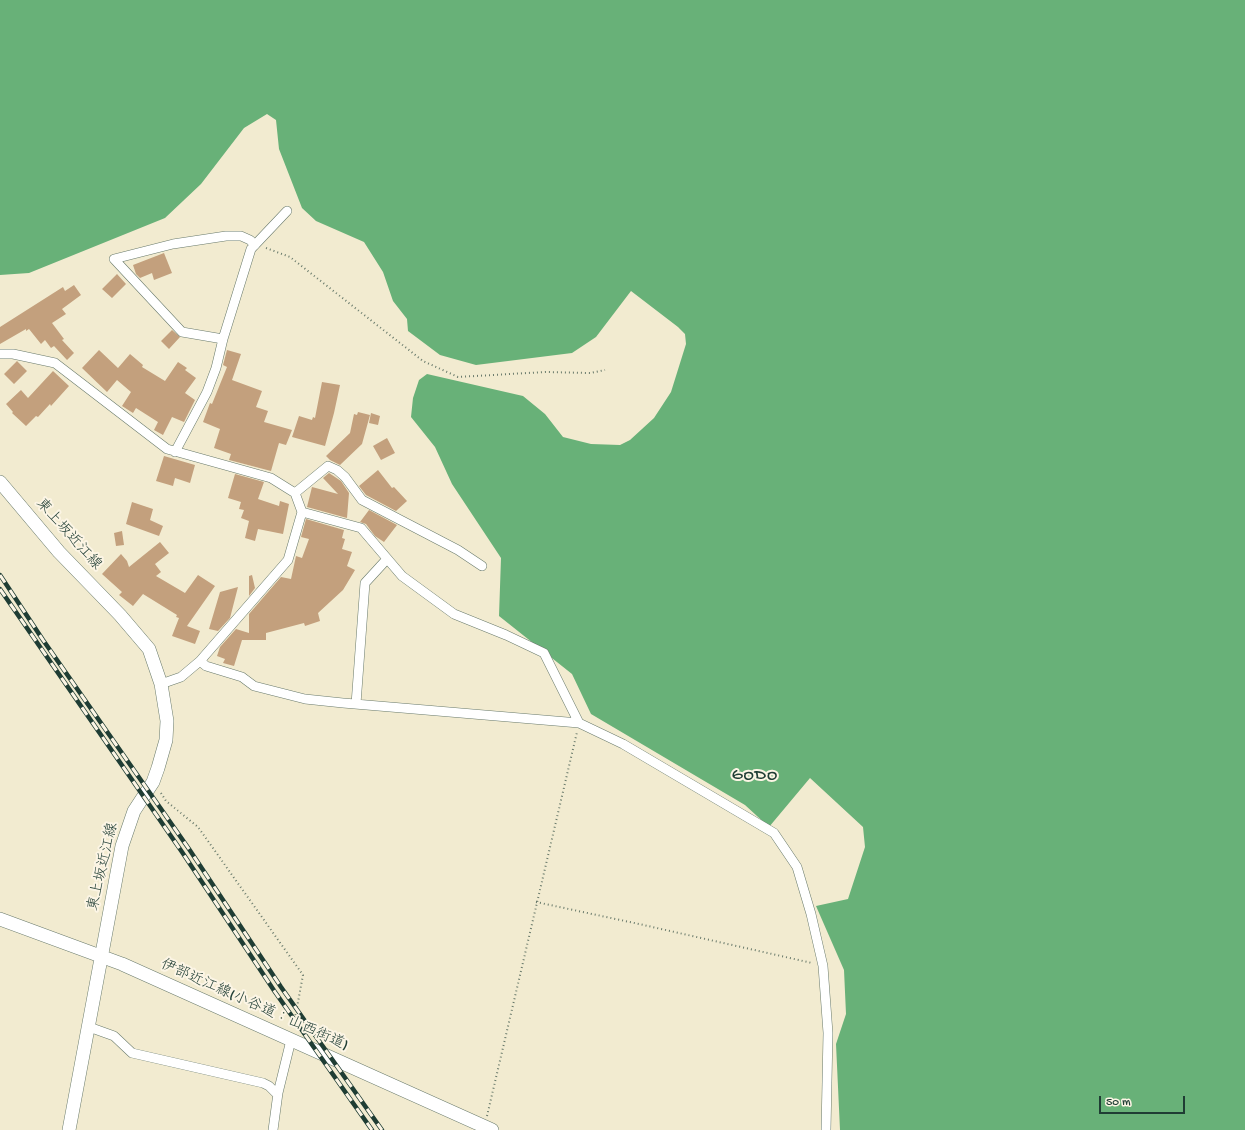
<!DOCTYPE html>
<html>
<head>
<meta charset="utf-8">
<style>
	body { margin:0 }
	#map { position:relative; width:1245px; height:1130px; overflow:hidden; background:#f2ebd0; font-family:"Gochi Hand",sans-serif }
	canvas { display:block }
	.scale { position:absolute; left:1099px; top:1096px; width:86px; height:18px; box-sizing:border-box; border:2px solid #1f3d34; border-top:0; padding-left:5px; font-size:12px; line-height:14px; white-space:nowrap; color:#1f3d34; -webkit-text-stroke:3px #fcf5e5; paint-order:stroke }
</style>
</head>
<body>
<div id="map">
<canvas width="1245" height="1130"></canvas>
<div class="scale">50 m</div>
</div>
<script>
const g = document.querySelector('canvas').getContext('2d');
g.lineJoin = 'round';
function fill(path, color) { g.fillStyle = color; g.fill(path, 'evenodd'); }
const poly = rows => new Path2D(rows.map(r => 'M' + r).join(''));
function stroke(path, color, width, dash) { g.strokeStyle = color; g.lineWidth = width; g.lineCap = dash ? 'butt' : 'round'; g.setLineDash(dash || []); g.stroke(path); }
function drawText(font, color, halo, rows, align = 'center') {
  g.font = font + ' "Gochi Hand","Klee One",sans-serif'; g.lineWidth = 4; g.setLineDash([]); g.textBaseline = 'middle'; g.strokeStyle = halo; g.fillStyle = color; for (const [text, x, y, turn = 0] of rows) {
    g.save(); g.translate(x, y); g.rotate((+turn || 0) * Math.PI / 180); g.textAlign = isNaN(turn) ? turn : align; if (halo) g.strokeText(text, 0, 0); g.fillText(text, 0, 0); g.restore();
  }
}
fill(poly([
	[0,0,1245,0,1245,1130,840,1130,836,1044,846,1014,844,970,816,906,848,899,865,847,863,827,810,778,769,827,745,805,591,714,572,674,499,616,501,558,452,484,435,447,411,417,413,398,419,380,427,374,523,396,545,414,563,437,591,444,620,445,630,440,654,418,671,392,686,344,685,334,678,327,631,291,596,337,572,353,476,365,440,355,408,331,407,319,393,301,383,272,364,242,316,221,302,208,279,149,276,120,267,114,244,128,201,184,165,218,29,273,0,275]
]), '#68b178');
fill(poly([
	[164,253,172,273,154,280,152,273,140,278,136,274,133,265],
	[117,274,126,284,112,298,102,289],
	[74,285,81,295,62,309,66,314,52,323,64,339,62,340,74,353,67,360,54,346,51,348,45,340,41,344,29,329,26,331,26,329,0,344,0,327,63,287,65,291],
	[172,330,180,337,169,349,161,341],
	[99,350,118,368,130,354,143,365,142,367,165,381,178,362,187,368,185,370,196,378,185,393,195,400,184,422,172,417,163,435,154,430,158,422,136,408,133,413,122,406,131,392,117,380,107,392,82,368],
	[227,350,241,354,232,380,262,391,256,407,268,411,264,422,292,430,286,445,279,443,271,471,229,460,231,454,214,448,220,429,203,422,210,403,212,404,227,367,223,365],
	[17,361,27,371,14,384,4,374],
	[53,371,69,386,51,406,50,404,38,417,36,416,26,426,12,413,13,412,6,404,21,390,28,398],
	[322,382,340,385,334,413,325,446,292,437,299,416,312,420,313,417,315,418],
	[358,412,370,415,362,444,340,465,330,460,326,456,350,433,354,414,357,415],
	[371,413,380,416,378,425,369,423],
	[387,438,395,453,381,460,373,446],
	[164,456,195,465,190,483,175,478,173,486,156,481],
	[378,470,392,488,394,487,407,501,396,511,366,495,359,486],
	[329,473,341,481,349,493,347,518,307,507,312,487,338,494,323,478],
	[235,474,264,482,258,499,279,506,280,501,289,504,283,534,258,529,255,541,245,538,249,521,241,518,244,510,239,509,241,502,228,498],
	[132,502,153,509,150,520,163,526,159,536,126,524],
	[369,510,397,525,384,542,375,536,366,524,360,522],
	[306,519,344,530,342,538,345,539,342,549,352,552,347,566,355,570,343,590,318,613,320,621,305,626,304,623,266,633,266,640,242,640,234,666,223,663,225,659,217,656,220,647,236,629,249,633,249,614,281,577,291,579,296,556,302,558,309,539,301,537],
	[122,531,124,545,116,546,114,533],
	[160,542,169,553,155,564,161,572,156,576,185,593,198,575,215,586,187,626,200,631,195,644,172,636,179,618,176,617,177,615,143,594,133,606,119,595,122,592,102,574,121,554,127,561,129,567],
	[252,575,255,588,249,596,249,576],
	[238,587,230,618,218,631,209,629,220,592]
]), '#c3a07d');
const minor = poly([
	[223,339,182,332,114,259,173,244,226,236,241,236,250,240,255,245],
	[0,354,13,354,55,363,167,449,271,478,295,493,302,512,288,560,200,661,181,677,161,684],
	[175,452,207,392,216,368,223,339,251,249,287,211],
	[295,493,328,466,337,470,345,477,362,500,458,550,482,566],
	[302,512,361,528,402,576,454,614,506,635,544,653,579,723],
	[200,661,206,666,242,677,254,686,305,699,343,703,579,723,623,744,774,833,797,867,811,914,823,966,828,1033,826,1130],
	[356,704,365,583,387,559],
	[89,1027,114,1036,132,1053,263,1083,269,1086,275,1092,278,1093],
	[273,1130,278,1093,291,1040]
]);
const secondary = poly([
	[0,482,59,552,120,615,149,649,161,684,167,721,166,740,158,768,153,782,134,811,122,846,69,1130],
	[0,919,122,964,492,1130]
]);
stroke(minor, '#697a6b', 10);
stroke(secondary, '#697a6b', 14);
stroke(poly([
	[266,248,290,257,423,361,458,377,545,372,590,373,605,370],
	[161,793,166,801,198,827,303,975,293,1029],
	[536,902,639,924,812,963],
	[487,1116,577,732]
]), '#697a6b', 2, [1, 3]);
stroke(minor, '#fff', 9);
stroke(secondary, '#fff', 13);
const rail = poly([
	[0,575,43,640,189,849,281,987,382,1130],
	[0,589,182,852,275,992,372,1130]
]);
stroke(rail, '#1f3d34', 4.5);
stroke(rail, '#fcf5e5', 3, [9]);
drawText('15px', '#1f3d34', '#fcf5e5', [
	["東上坂近江線",68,535,48],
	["東上坂近江線",104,867,-77],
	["伊部近江線(小谷道：山西街道)",254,1006,24]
]);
g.letterSpacing = '1px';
drawText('17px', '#1f3d34', '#fcf5e5', [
	["GODO",755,776]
]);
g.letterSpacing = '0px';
</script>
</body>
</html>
